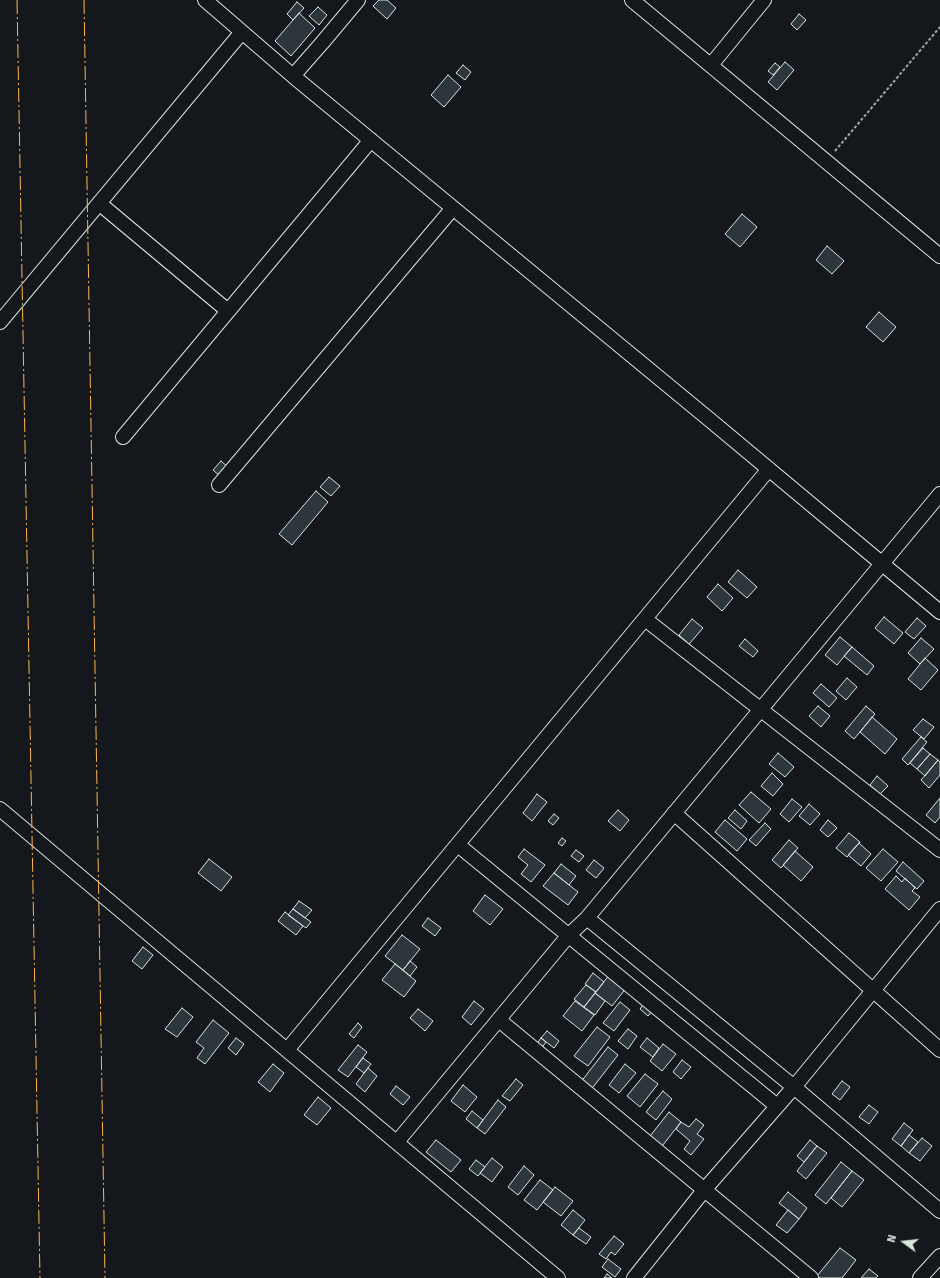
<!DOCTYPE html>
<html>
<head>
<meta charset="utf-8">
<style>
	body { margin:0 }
	#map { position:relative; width:940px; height:1278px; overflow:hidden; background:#14181c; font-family:Signika,sans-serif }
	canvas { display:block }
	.north { position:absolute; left:884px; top:1222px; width:40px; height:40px; -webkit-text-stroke:3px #14181c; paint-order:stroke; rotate:285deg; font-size:11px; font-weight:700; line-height:16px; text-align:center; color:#d8e6dc }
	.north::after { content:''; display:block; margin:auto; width:14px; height:18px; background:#d8e6dc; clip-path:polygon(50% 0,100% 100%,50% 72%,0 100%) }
</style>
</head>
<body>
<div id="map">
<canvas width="940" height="1278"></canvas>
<div class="north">N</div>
</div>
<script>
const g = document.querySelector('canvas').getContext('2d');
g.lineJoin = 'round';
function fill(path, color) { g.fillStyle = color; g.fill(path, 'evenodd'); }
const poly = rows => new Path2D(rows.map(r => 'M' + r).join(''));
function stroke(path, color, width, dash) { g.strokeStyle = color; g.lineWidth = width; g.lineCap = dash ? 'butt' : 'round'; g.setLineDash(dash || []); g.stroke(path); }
const building = poly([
	[379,0,387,0,396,8,387,19,373,6,379,0],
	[297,2,304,8,293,20,287,14,297,2],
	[318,7,327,15,319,25,309,16,318,7],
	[299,13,315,28,291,56,275,41,299,13],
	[799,14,806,20,797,30,791,24,799,14],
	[785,62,794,70,777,90,768,82,785,62],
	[775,63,780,67,773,75,768,71,775,63],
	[463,65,471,72,465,80,456,73,463,65],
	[448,75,461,87,444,107,431,95,448,75],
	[742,214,757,227,740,247,725,234,742,214],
	[827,246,844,261,832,274,816,260,827,246],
	[879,312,896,327,883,342,866,327,879,312],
	[221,461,229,468,221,477,213,470,221,461],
	[329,477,340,486,331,496,320,487,329,477],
	[316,491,328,502,292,545,279,534,316,491],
	[738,570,757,587,747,598,728,582,738,570],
	[718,584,733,598,722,611,707,597,718,584],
	[884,617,903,633,894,644,875,628,884,617],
	[917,618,926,626,914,639,905,632,917,618],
	[692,619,703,628,689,644,679,635,692,619],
	[840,637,852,647,837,665,825,655,840,637],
	[921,638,934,649,920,664,908,653,921,638],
	[745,639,758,651,753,657,739,646,745,639],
	[852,647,874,666,867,675,844,656,852,647],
	[925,658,938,670,921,690,908,679,925,658],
	[847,678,857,687,846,700,836,691,847,678],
	[821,684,837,698,829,707,813,693,821,684],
	[818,706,830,716,821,727,809,716,818,706],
	[866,706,875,714,854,739,845,731,866,706],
	[872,717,897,739,885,754,860,732,872,717],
	[923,719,934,727,924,739,913,730,923,719],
	[921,737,927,742,908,765,902,759,921,737],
	[923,748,930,754,917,769,910,763,923,748],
	[778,753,794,767,785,777,769,764,778,753],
	[930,754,938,760,925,776,917,769,930,754],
	[938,760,940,762,940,775,929,788,921,780,938,760],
	[772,773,783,784,773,796,761,786,772,773],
	[877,776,888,786,880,794,870,785,877,776],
	[751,792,771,809,759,823,739,805,751,792],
	[537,794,547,802,532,821,523,813,537,794],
	[940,798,940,817,935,823,926,815,940,798],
	[792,799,802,807,789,822,780,814,792,799],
	[809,804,820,814,810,825,799,816,809,804],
	[618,810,629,820,620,831,608,821,618,810],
	[735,810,747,821,741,829,728,818,735,810],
	[554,814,559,818,553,825,548,821,554,814],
	[725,820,747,839,737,851,715,832,725,820],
	[828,820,837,828,828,837,820,830,828,820],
	[765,823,771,829,756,846,749,840,765,823],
	[849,833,860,842,847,857,836,848,849,833],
	[562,838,566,841,562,846,558,843,562,838],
	[789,840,798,848,781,868,772,860,789,840],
	[859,843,871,854,861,866,848,855,859,843],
	[524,849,545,865,531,882,521,874,528,865,518,857,524,849],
	[883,849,898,862,881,881,866,868,883,849],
	[576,850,584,856,579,862,571,856,576,850],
	[795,851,813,867,801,881,783,865,795,851],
	[209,859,232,877,221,891,198,873,209,859],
	[594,860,604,868,596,878,586,870,594,860],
	[903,862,924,881,917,889,896,871,903,862],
	[561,864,576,876,569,885,554,873,561,864],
	[554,873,578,892,568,905,543,886,554,873],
	[896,876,902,882,905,878,915,888,912,891,920,897,909,910,885,889,896,876],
	[485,895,503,909,490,925,473,911,485,895],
	[299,901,312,910,305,918,293,909,299,901],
	[293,909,311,922,306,928,288,915,293,909],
	[285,912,303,926,296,935,278,921,285,912],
	[428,918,441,928,435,936,422,926,428,918],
	[402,935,420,949,403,970,385,956,402,935],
	[143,947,153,955,142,969,132,961,143,947],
	[410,961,417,967,410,976,403,970,410,961],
	[395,964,416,981,404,997,382,980,395,964],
	[593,973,604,982,596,992,585,984,593,973],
	[610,974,627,987,612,1006,595,993,610,974],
	[586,985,596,992,584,1007,574,999,586,985],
	[595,993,605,1001,595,1015,584,1007,595,993],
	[474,1001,484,1009,471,1025,462,1017,474,1001],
	[575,1001,594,1015,582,1031,563,1016,575,1001],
	[620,1002,630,1010,614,1031,603,1023,620,1002],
	[644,1003,653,1010,648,1016,640,1009,644,1003],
	[182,1008,193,1017,177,1037,165,1029,182,1008],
	[418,1009,433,1021,425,1031,410,1018,418,1009],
	[213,1020,229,1033,205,1064,197,1058,204,1048,196,1042,213,1020],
	[358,1023,362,1027,354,1038,349,1034,358,1023],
	[597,1027,610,1037,588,1066,574,1056,597,1027],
	[628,1029,637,1036,628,1049,618,1041,628,1029],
	[547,1031,559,1041,554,1048,541,1038,547,1031],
	[236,1038,244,1044,236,1055,228,1048,236,1038],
	[541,1038,546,1042,541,1049,536,1045,541,1038],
	[647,1038,659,1048,653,1057,640,1047,647,1038],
	[663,1044,676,1054,662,1071,650,1061,663,1044],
	[358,1045,367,1052,348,1077,338,1070,358,1045],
	[608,1047,618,1055,590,1091,580,1083,608,1047],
	[363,1058,371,1064,364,1073,356,1067,363,1058],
	[682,1060,691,1067,681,1079,673,1072,682,1060],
	[273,1064,284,1073,270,1092,258,1082,273,1064],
	[625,1064,636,1073,619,1093,609,1085,625,1064],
	[368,1068,377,1076,365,1092,356,1084,368,1068],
	[645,1074,658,1084,640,1107,627,1096,645,1074],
	[516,1079,523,1085,510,1101,502,1096,516,1079],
	[842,1081,850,1087,840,1100,832,1094,842,1081],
	[463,1085,477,1097,465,1112,451,1101,463,1085],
	[396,1086,410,1097,403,1105,390,1094,396,1086],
	[663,1091,672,1099,656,1120,646,1112,663,1091],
	[318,1097,331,1108,317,1125,304,1115,318,1097],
	[498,1100,506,1107,485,1134,477,1128,498,1100],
	[869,1105,878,1112,869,1124,859,1117,869,1105],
	[472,1111,483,1120,477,1128,466,1119,472,1111],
	[669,1112,681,1122,659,1150,647,1140,669,1112],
	[696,1119,704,1125,697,1134,704,1139,691,1155,684,1149,690,1141,676,1129,681,1122,689,1127,696,1119],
	[904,1123,913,1130,901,1146,892,1139,904,1123],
	[909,1135,918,1142,909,1153,901,1146,909,1135],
	[922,1138,932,1146,920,1161,909,1153,922,1138],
	[436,1140,461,1160,451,1172,426,1152,436,1140],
	[810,1140,817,1146,804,1162,797,1156,810,1140],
	[817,1146,827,1153,806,1179,797,1171,817,1146],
	[492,1158,503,1167,492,1182,480,1173,492,1158],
	[476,1160,485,1167,478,1176,469,1169,476,1160],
	[841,1162,852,1171,826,1204,815,1195,841,1162],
	[524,1166,534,1175,518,1195,508,1187,524,1166],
	[852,1171,864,1180,842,1207,831,1198,852,1171],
	[540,1180,553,1190,537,1210,524,1200,540,1180],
	[555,1187,573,1201,561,1216,543,1202,555,1187],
	[788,1192,807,1208,799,1219,779,1203,788,1192],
	[573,1210,585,1220,573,1235,561,1225,573,1210],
	[788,1210,799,1219,787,1233,776,1225,788,1210],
	[579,1228,591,1237,586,1244,573,1235,579,1228],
	[614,1236,624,1244,615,1255,611,1252,606,1259,599,1254,614,1236],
	[840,1248,856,1260,842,1278,820,1278,817,1276,840,1248],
	[608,1259,621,1269,615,1277,602,1267,608,1259],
	[869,1269,878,1276,876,1278,861,1278,869,1269],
	[607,1274,612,1278,604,1278,607,1274]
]);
fill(building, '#2c363c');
stroke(building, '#d8e6dc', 1);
const minor = poly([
	[205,0,293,76,710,420,940,612],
	[632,0,940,256],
	[711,65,764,0],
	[293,76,322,43,358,0],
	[99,203,228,311],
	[0,322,242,32],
	[123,437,371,140],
	[219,485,453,208],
	[645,619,940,850],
	[0,809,558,1278],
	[674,813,940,1050],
	[458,845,777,1106],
	[587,918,794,1087,940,1211],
	[499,1020,811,1278],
	[287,1050,769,469],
	[397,1142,568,936,587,918,940,494],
	[634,1278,705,1189,794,1087,940,909],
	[920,1278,940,1256]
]);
stroke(minor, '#d8e6dc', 16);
stroke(poly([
	[835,151,940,27]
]), '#9da8a2', 2, [3, 2]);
stroke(minor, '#14181c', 14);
stroke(poly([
	[17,0,40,1278],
	[84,0,105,1278]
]), '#ffb74d', 1, [14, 3, 2, 3]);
</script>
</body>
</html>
